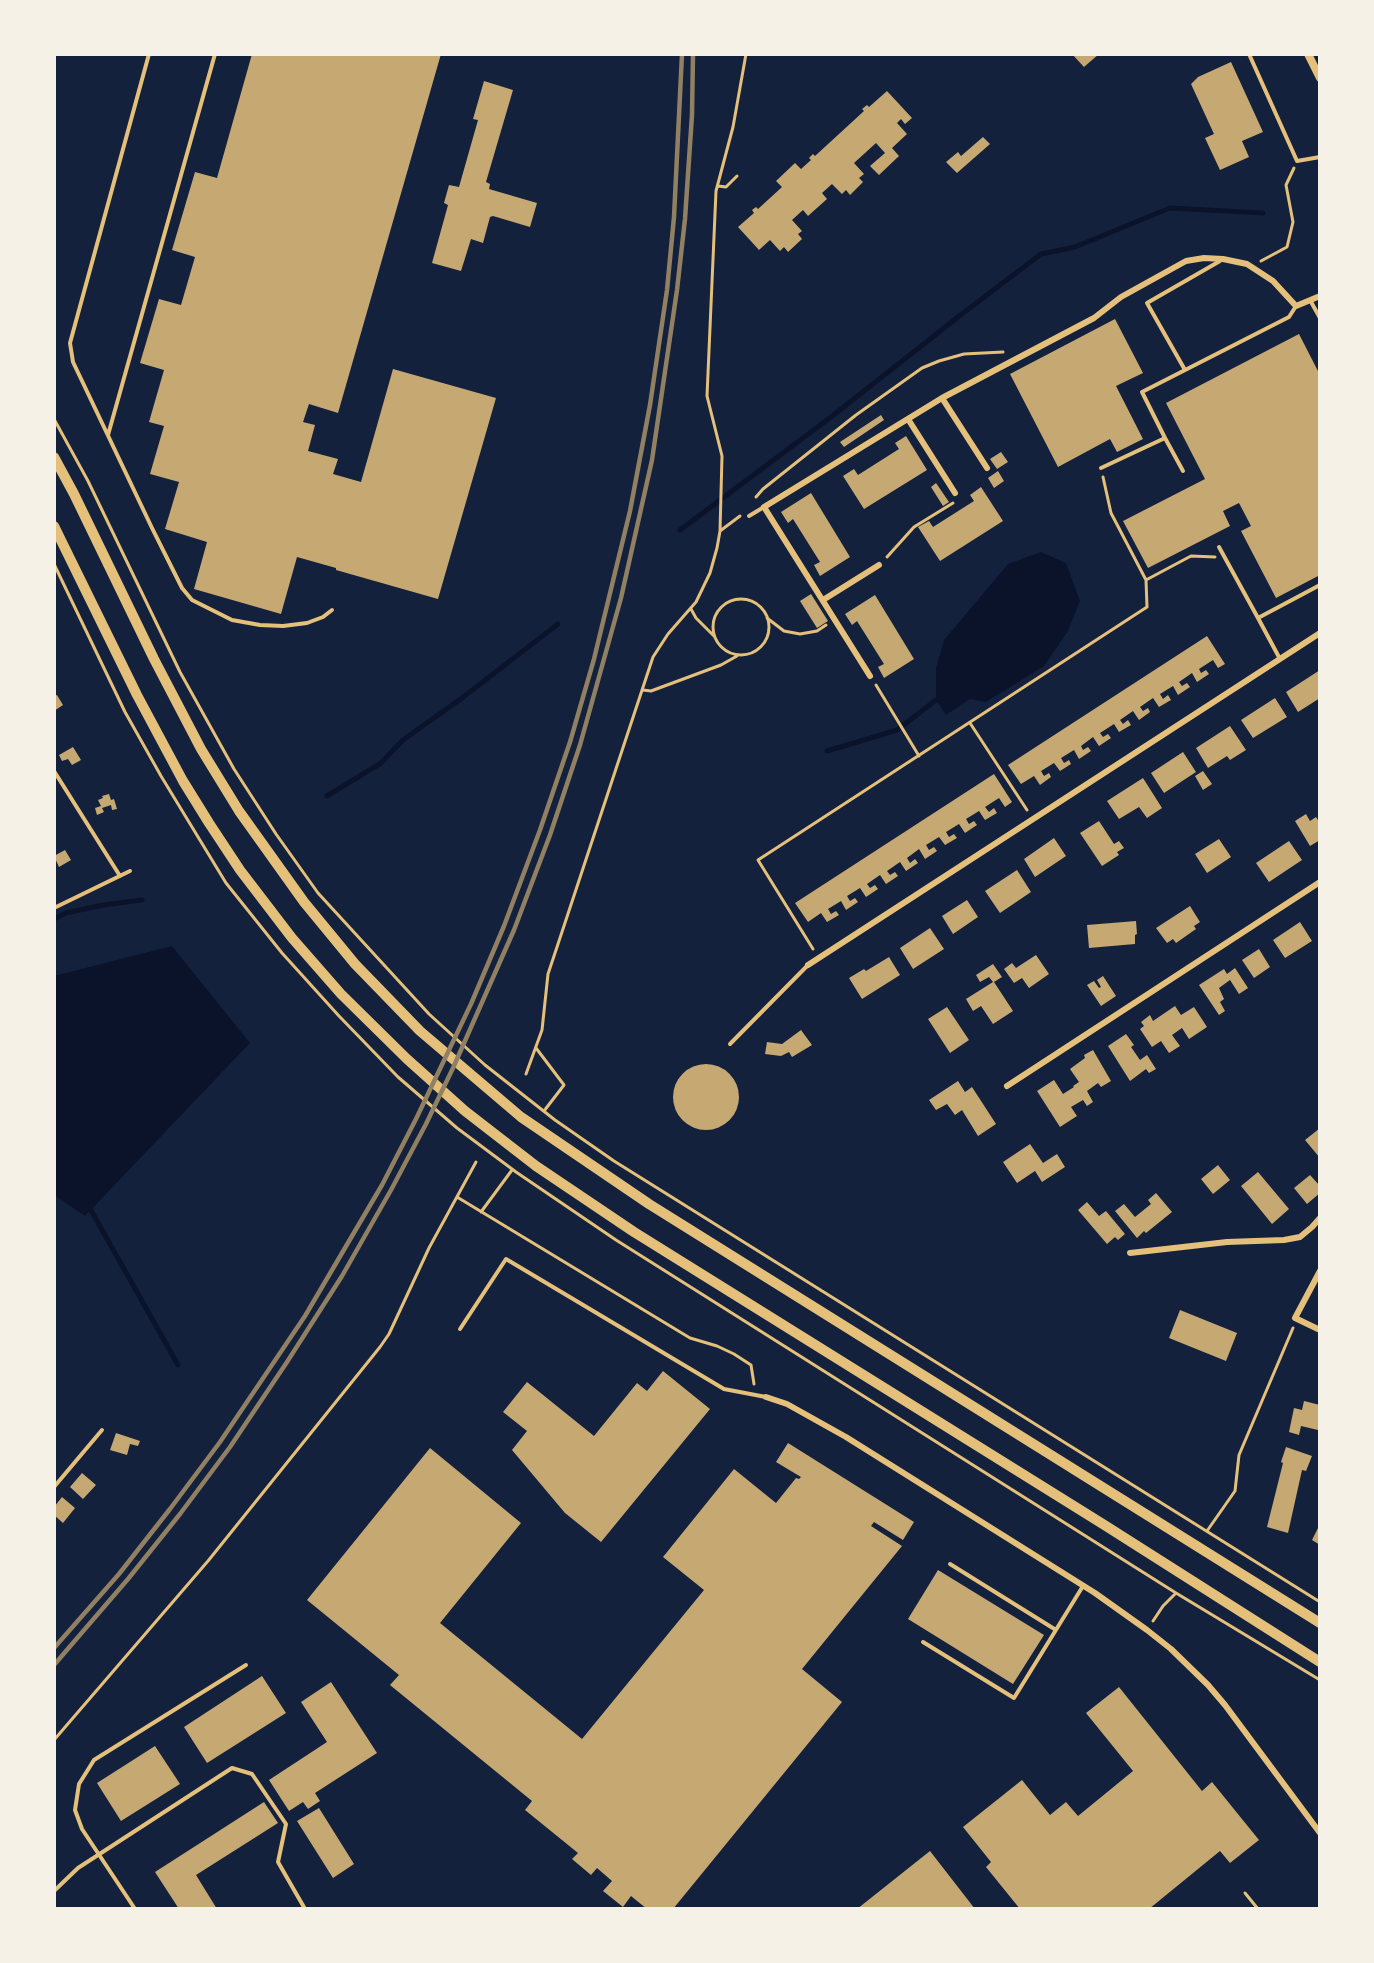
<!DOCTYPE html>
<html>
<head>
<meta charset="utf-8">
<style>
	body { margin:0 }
	#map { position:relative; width:1374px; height:1963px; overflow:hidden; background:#14213d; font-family:"Roboto Condensed",sans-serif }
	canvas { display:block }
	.frame { position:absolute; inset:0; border:56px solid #f6f1e7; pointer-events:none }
</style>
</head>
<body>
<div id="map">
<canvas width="1374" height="1963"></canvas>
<div class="frame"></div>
</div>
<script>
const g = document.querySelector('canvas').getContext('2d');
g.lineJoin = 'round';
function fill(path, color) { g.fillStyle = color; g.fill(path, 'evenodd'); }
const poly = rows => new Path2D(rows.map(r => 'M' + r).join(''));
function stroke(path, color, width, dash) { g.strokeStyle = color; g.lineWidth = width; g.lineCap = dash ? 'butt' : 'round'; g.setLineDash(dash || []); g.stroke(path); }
fill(poly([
	[1041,552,1066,563,1080,601,1068,631,1044,666,986,702,970,699,946,715,936,700,936,668,944,640,1008,564],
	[172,946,250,1043,85,1216,54,1195,54,976]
]), '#0b132b');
stroke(poly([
	[680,530,831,417,958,317,1041,254,1075,247,1170,208,1263,213],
	[827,751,897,730,936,700],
	[327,796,381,763,403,740,462,698,558,624],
	[54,919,66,913,103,905,142,900],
	[88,1205,178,1365]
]), '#0b132b', 5);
fill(poly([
	[252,54,441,54,338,413,309,404,303,422,315,425,308,451,338,459,333,474,361,482,393,369,496,398,438,599,336,570,336,568,297,557,281,614,194,589,207,542,165,529,179,482,150,474,164,426,149,422,164,370,140,363,159,299,181,305,195,257,172,250,195,172,217,178],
	[1072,54,1099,54,1084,67],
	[1231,62,1263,132,1242,141,1249,157,1220,170,1205,138,1214,134,1191,84,1198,77],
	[484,81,513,90,486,182,490,184,489,189,537,203,530,227,493,216,490,217,483,243,471,239,461,271,432,263,448,205,444,203,449,185,459,187,478,120,473,119],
	[887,91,912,118,905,124,901,119,897,123,907,134,892,148,899,156,879,175,870,166,885,153,876,143,854,163,864,174,859,178,863,182,850,195,846,190,842,194,832,184,822,193,827,199,808,216,803,210,792,220,802,231,798,234,802,239,788,252,784,247,780,251,770,240,759,250,738,227,754,213,752,210,756,207,758,209,782,187,776,181,795,163,801,169,811,160,809,158,813,154,815,156,864,111,862,109,867,105,869,107],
	[983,137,990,144,957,173,946,162,958,152,961,156],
	[1115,319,1143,373,1116,386,1143,439,1117,452,1110,439,1058,467,1010,374],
	[1299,334,1320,375,1320,575,1276,598,1241,531,1251,526,1239,503,1223,511,1230,526,1148,568,1123,521,1205,479,1166,403],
	[881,415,884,420,844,447,840,442],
	[906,436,927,470,864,509,843,476,854,469,858,475,899,449,895,443],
	[1001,452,1008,462,997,469,990,459],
	[998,471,1004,481,994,488,988,478],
	[936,483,949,502,943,506,931,487],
	[981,487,1003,521,940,561,918,527,929,521,933,527,974,501,970,495],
	[811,493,850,557,820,576,814,565,820,562,793,519,788,523,781,512],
	[811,594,828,621,817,628,800,601],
	[875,595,914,659,884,678,878,667,884,664,857,621,852,625,845,614],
	[1207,636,1225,664,1218,668,1213,660,1199,669,1201,673,1206,670,1209,674,1197,682,1192,673,1179,682,1182,686,1187,683,1190,687,1178,695,1173,686,1160,694,1163,699,1168,695,1171,700,1159,707,1153,698,1140,707,1143,711,1148,708,1150,712,1139,720,1133,711,1120,720,1123,724,1128,720,1131,725,1119,732,1114,724,1100,733,1103,737,1108,734,1111,738,1099,746,1093,737,1081,746,1083,750,1088,747,1091,751,1079,759,1074,750,1061,758,1064,763,1069,760,1071,764,1060,771,1054,763,1041,771,1044,776,1049,773,1051,777,1040,785,1034,776,1021,784,1008,765],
	[1320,670,1320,698,1298,712,1286,692],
	[57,695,63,705,54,711,54,696],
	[1275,698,1287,717,1253,738,1241,720],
	[1230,726,1246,750,1230,760,1227,756,1208,768,1196,748],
	[73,747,81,760,72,765,68,759,62,761,59,755],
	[1183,752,1196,772,1164,793,1151,773],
	[1203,771,1212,784,1203,790,1195,776],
	[994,774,1012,802,1005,807,999,798,985,807,989,812,994,808,997,813,985,820,979,811,966,819,969,824,974,821,977,825,965,833,959,824,946,832,949,837,954,834,957,838,945,845,939,837,926,845,929,850,934,847,937,851,925,859,919,849,907,858,910,863,915,859,918,863,906,871,900,862,887,871,890,875,895,872,898,876,886,884,880,875,867,884,870,888,875,885,878,889,866,897,860,888,847,896,850,901,855,898,858,902,846,910,841,901,828,909,831,914,836,911,839,915,827,922,821,913,808,922,795,903],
	[1143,778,1162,808,1147,818,1139,807,1119,819,1107,801],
	[109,794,111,800,114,799,117,809,112,810,111,805,102,808,104,812,97,815,95,808,101,806,98,800,103,798,102,796],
	[1306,814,1310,821,1316,817,1320,823,1320,840,1310,846,1295,821],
	[1099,821,1114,844,1119,841,1124,848,1117,852,1119,855,1102,866,1080,833],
	[1054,838,1066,856,1035,877,1024,859],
	[1219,839,1231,857,1207,873,1195,854],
	[1289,841,1302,860,1269,882,1256,863],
	[65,850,71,860,59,867,54,856],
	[1017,870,1031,892,1000,913,985,891],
	[967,900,978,917,953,934,942,916],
	[1190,906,1200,922,1194,926,1196,929,1176,943,1173,939,1167,943,1156,928],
	[1136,921,1137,934,1135,935,1135,944,1089,948,1087,925],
	[1300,922,1312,941,1285,958,1273,940],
	[930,928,944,949,913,969,900,948],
	[1259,949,1270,967,1254,978,1242,960],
	[1036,955,1049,974,1029,988,1022,978,1014,983,1004,969,1012,963,1016,968],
	[889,957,900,975,862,999,849,978,864,969,866,971],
	[993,964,1002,977,994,982,1013,1011,993,1024,981,1006,973,1011,966,999,993,982,989,977,980,982,976,975],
	[1235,968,1248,988,1239,994,1230,980,1219,988,1224,999,1220,1002,1225,1011,1219,1015,1199,985,1224,969,1227,974],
	[1103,976,1116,996,1101,1006,1087,985,1094,981,1099,988,1101,987,1097,980],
	[1175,1006,1181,1015,1194,1007,1207,1027,1189,1039,1182,1028,1172,1035,1180,1046,1169,1053,1161,1041,1152,1047,1140,1029,1144,1026,1141,1022,1150,1015,1153,1021],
	[947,1007,969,1040,950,1053,928,1019],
	[801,1030,812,1045,792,1057,789,1052,781,1056,765,1054,767,1042,782,1044],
	[1126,1034,1134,1045,1131,1047,1140,1060,1147,1055,1156,1069,1149,1073,1146,1069,1130,1081,1108,1046],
	[1093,1050,1111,1081,1101,1087,1098,1083,1087,1091,1093,1102,1087,1106,1083,1100,1071,1107,1077,1116,1060,1127,1037,1091,1054,1080,1063,1094,1074,1087,1073,1086,1079,1082,1070,1069,1085,1058,1084,1055],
	'673 1097a33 33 0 1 1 66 0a33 33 0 1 1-66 0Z',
	[958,1081,965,1092,972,1087,996,1124,978,1136,962,1110,955,1115,947,1104,936,1110,929,1100],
	[1320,1128,1320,1158,1305,1140],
	[1030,1144,1043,1163,1057,1154,1065,1167,1042,1182,1035,1171,1017,1183,1003,1162],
	[1218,1165,1230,1180,1213,1194,1201,1179],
	[1258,1172,1289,1209,1272,1224,1241,1186],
	[1310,1175,1320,1186,1320,1193,1307,1204,1294,1188],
	[1156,1193,1172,1212,1146,1233,1144,1231,1137,1238,1115,1211,1124,1204,1135,1217,1151,1204,1148,1200],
	[1087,1202,1099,1216,1106,1211,1125,1234,1118,1240,1115,1237,1107,1244,1078,1210],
	[1180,1310,1237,1333,1226,1361,1169,1338],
	[663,1371,710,1409,601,1542,565,1513,512,1450,527,1431,503,1412,527,1382,594,1436,637,1383,647,1391],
	[1304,1401,1320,1405,1318,1430,1301,1426,1299,1435,1289,1432,1294,1408,1302,1410],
	[116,1433,140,1441,138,1446,130,1444,127,1455,110,1450],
	[788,1443,914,1522,903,1540,874,1522,871,1526,902,1546,802,1669,842,1702,673,1909,647,1909,631,1896,623,1907,603,1891,612,1881,597,1868,591,1875,572,1859,578,1853,525,1810,532,1801,390,1685,399,1675,307,1600,430,1448,521,1523,440,1623,582,1739,704,1590,663,1557,734,1469,776,1503,796,1478,799,1479,801,1477,776,1462],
	[1286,1447,1312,1456,1306,1471,1302,1470,1288,1533,1267,1527,1283,1463,1281,1462],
	[82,1473,96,1485,83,1499,70,1487],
	[62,1497,75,1508,63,1523,54,1515,54,1507],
	[1320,1524,1320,1545,1312,1540],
	[938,1570,1044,1635,1013,1684,908,1619],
	[262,1676,286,1713,207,1763,184,1727],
	[331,1682,377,1753,315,1793,320,1801,308,1809,303,1802,289,1811,269,1780,327,1742,301,1702],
	[1119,1687,1202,1791,1212,1782,1259,1840,1230,1863,1220,1851,1149,1909,1020,1909,986,1867,991,1862,963,1827,1022,1780,1050,1815,1066,1802,1078,1816,1133,1771,1086,1713],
	[155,1746,180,1784,121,1821,97,1783],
	[264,1802,278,1823,196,1875,217,1909,179,1909,155,1872],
	[319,1808,354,1864,333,1878,297,1821],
	[930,1851,975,1909,857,1909]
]), '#c6a872');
stroke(poly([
	[718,186,726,187,737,176],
	[1261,261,1287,247,1293,222,1286,185,1294,168],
	[54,419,88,481,180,672,234,769,276,834,318,893,429,1014,485,1065,555,1120,614,1161,1320,1602],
	[1103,477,1111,513,1146,580],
	[756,497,763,489,856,415,922,368,939,361,964,354,1003,352],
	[720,531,740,516],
	[887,557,914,527,953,503],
	[54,564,125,712,161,776,226,883,282,953,339,1016,398,1077,457,1128,516,1172,616,1240,1176,1593,1320,1680],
	'713 627a28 28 0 1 1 56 0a28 28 0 1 1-56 0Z',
	[691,609,696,618,714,636],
	[767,618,784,631,800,634,817,631,826,625],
	[876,685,919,756],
	[643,690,651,691,721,665,737,656],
	[970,723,1027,810],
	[813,949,758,860,1147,607,1146,580,1191,556,1215,557],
	[536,1048,564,1085,544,1111],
	[526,1074,542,1030,548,974,557,947,653,657,668,634,696,602,710,573,717,548,720,531,722,456,707,396,716,191,733,127,746,54],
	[457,1197,690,1338,717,1346,734,1354,751,1365,754,1384],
	[481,1212,512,1170],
	[1207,1531,1235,1491,1239,1455,1293,1328],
	[1153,1621,1163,1606,1176,1593],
	[54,1740,208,1561,380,1347,389,1334,429,1248,476,1162],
	[1245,1893,1258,1909]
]), '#e5c07b', 3);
stroke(poly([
	[149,54,70,343,73,362,152,528,182,588,192,600,232,620,260,625,283,626,307,623,323,617,332,610],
	[1249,54,1297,161,1320,157],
	[1310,300,1320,318],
	[1185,370,1147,303,1220,261],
	[108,435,215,54],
	[1165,438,1183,471],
	[1101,468,1165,438,1142,392,1289,317,1296,306],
	[749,516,764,507],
	[1219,547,1258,618],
	[1280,659,1258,618,1320,585],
	[54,771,120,876],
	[54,908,130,871],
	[730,1044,808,965],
	[460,1329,506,1259,724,1389,766,1397],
	[54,1487,102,1430],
	[950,1564,1056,1630],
	[923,1642,1014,1698,1083,1586],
	[54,1891,78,1868,232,1768,252,1774,286,1824,278,1862,305,1909],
	[135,1909,82,1829,75,1810,79,1784,94,1760,246,1665]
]), '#e5c07b', 4);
stroke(poly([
	[942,398,987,468],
	[908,419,955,493],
	[823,600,879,565],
	[870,676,764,507,942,398,1094,318,1121,297,1186,261,1204,258,1223,259,1247,264,1273,281,1296,306,1320,296],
	[808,965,1320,633],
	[1007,1086,1320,882],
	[1130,1253,1227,1242,1284,1240,1300,1237,1312,1227,1320,1218],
	[1320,1271,1295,1318,1320,1330],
	[766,1397,787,1404,846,1437,1095,1593,1147,1630,1171,1649,1208,1685,1225,1705,1320,1833]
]), '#e5c07b', 6);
stroke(poly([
	[1308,54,1320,78]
]), '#e5c07b', 8);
stroke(poly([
	[54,457,74,494,154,659,201,749,239,811,304,902,355,964,420,1031,521,1117,649,1204,1320,1623],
	[54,526,137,695,183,781,209,823,240,870,292,938,341,994,407,1059,465,1111,536,1166,634,1232,1106,1526,1320,1662]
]), '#e5c07b', 10);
stroke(poly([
	[54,1648,119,1574,170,1509,220,1442,305,1316,382,1185,416,1119,471,1004,504,926,540,830,570,742,594,659,630,511,650,405,667,290,674,217,682,54],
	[54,1665,128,1579,180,1514,230,1447,287,1362,342,1276,391,1190,426,1124,453,1068,514,930,550,835,580,745,621,598,652,460,677,290,685,219,692,115,693,54]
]), '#918062', 4.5);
</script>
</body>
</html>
